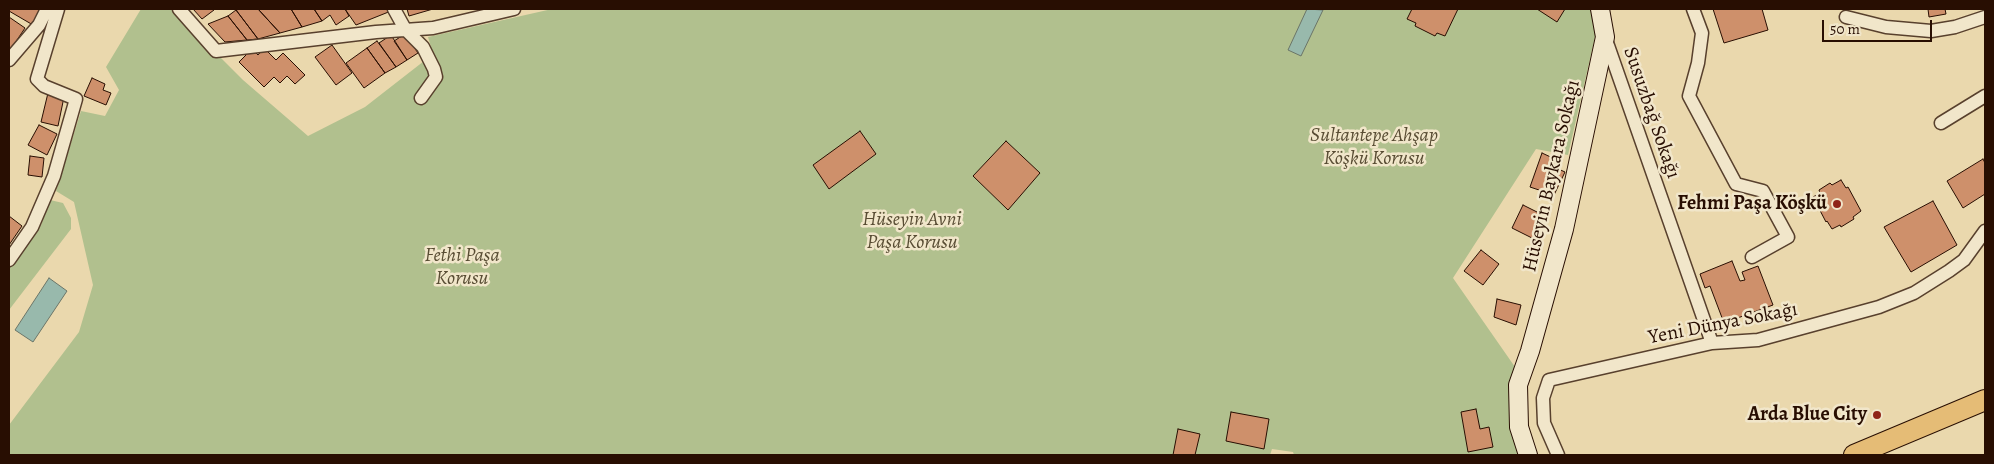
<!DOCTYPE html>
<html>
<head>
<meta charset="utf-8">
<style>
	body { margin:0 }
	#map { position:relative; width:1994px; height:464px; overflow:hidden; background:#ead8ad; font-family:Alegreya,serif }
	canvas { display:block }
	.frame { position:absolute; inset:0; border:10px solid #280e02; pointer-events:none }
	.scale { position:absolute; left:1822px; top:20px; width:110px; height:22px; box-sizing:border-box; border:2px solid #280e02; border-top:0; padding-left:6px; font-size:15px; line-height:18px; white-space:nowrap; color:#280e02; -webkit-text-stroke:4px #f1e6ca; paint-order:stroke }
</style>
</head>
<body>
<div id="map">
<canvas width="1994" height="464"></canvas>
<div class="frame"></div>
<div class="scale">50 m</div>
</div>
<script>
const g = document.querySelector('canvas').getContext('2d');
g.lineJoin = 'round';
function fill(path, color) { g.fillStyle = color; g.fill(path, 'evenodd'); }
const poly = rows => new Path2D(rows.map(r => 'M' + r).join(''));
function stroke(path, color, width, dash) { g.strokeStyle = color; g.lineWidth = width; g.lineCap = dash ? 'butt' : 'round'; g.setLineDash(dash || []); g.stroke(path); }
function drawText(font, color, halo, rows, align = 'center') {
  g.font = font + ' Alegreya,serif'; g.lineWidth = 5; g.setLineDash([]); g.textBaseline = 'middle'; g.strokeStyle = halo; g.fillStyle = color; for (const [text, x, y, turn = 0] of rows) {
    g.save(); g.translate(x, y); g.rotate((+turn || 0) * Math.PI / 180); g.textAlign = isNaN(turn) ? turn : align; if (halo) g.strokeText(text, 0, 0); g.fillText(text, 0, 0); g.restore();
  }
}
fill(poly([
	[141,9,172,9,243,80,308,136,365,107,433,54,428,37,552,9,1590,9,1596,21,1596,33,1568,155,1536,149,1453,278,1515,367,1513,430,1520,455,1294,455,1293,452,1272,449,1270,455,9,455,9,425,79,332,93,285,74,202,56,191,81,111,105,116,119,90,106,67],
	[50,200,63,203,71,218,71,229,9,310,9,266,41,225]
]), '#b1c08e');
const water = poly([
	[1307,9,1323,10,1301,56,1288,50,1307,9],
	[49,278,67,291,33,342,15,330,49,278]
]);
fill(water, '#98b9ac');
stroke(water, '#6b7568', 1);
const building = poly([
	[9,9,43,9,33,25,9,11,9,9],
	[193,9,213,9,214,10,202,19,193,9],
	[241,9,258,9,280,33,258,39,236,10,241,9],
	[258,9,291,9,302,27,280,33,258,9],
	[291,9,314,9,322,21,302,27,291,9],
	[314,9,345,9,349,16,336,25,330,15,322,21,314,9],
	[345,9,389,9,391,11,356,25,345,9],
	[407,9,433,9,409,16,407,9],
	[1412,9,1458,9,1445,36,1437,33,1435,36,1415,26,1416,23,1407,19,1412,9],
	[1537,9,1565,9,1557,22,1537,9],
	[1713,9,1762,9,1768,30,1724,43,1713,9],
	[1928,9,1945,9,1946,14,1929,17,1928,9],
	[236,10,258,39,247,40,228,16,236,10],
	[228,16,247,40,225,42,208,24,228,16],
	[9,17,25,28,9,52,9,17],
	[405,34,418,53,407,60,394,41,405,34],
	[391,35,407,60,396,67,379,43,391,35],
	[377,41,396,67,385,73,367,48,377,41],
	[332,45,352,73,336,85,315,57,332,45],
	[264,48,276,60,283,53,305,75,295,84,287,76,280,83,274,77,264,87,239,62,252,49,258,55,264,48],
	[367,48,385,73,364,88,346,63,367,48],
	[92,78,105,84,103,90,111,93,106,105,84,96,92,78],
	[48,93,64,97,58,126,41,122,48,93],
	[39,125,57,134,47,155,28,145,39,125],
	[860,131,876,154,829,189,813,165,860,131],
	[1006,141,1040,173,1008,210,973,176,1006,141],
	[1542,153,1557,160,1554,167,1565,172,1554,195,1530,187,1542,153],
	[30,156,44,158,42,177,28,175,30,156],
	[1983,159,1985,163,1985,194,1963,208,1947,181,1983,159],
	[1841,180,1846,188,1848,187,1861,211,1853,217,1854,219,1841,227,1840,225,1832,229,1827,221,1826,222,1813,197,1820,193,1819,190,1830,183,1832,185,1841,180],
	[1933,201,1957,245,1911,272,1884,227,1933,201],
	[1523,205,1545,216,1534,239,1512,228,1523,205],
	[9,216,22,226,9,245,9,216],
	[1481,250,1499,264,1483,285,1464,271,1481,250],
	[1732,261,1740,281,1745,280,1742,272,1758,266,1773,305,1724,323,1710,286,1705,288,1700,274,1732,261],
	[1497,299,1521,305,1516,325,1494,317,1497,299],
	[1476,409,1480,429,1489,427,1493,447,1468,452,1461,412,1476,409],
	[1231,412,1269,419,1264,449,1226,441,1231,412],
	[1178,429,1200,434,1195,455,1173,455,1178,429]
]);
fill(building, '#ce906b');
stroke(building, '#280e02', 1);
const street = poly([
	[179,9,216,51,376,32,433,28,514,9],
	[394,9,405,29,423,47,434,69,436,77,421,98],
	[1693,9,1702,33,1698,63,1689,96,1736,184,1763,191,1788,237,1752,257],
	[1846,17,1886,27,1931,31,1955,27,1985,17],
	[1605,37,1712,343],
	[9,60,39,25,47,9],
	[1941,123,1985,96],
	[9,260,32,227,54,176,76,99,44,86,37,79,58,9],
	[1558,455,1544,423,1543,398,1549,380,1712,343,1758,340,1879,307,1914,293,1949,271,1964,260,1985,231]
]);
const secondary = poly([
	[1528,455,1519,427,1518,385,1530,351,1564,229,1605,37,1600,9]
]);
const primary = poly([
	[1854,455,1985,400]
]);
stroke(street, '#58402d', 15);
stroke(secondary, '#280e02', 20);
stroke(primary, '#280e02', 22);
stroke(street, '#f1e6ca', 12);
stroke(secondary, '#f1e6ca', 18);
stroke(primary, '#e5bc76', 20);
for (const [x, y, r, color] of [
	[1837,204,5,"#8f2418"],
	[1877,415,5,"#8f2418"]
]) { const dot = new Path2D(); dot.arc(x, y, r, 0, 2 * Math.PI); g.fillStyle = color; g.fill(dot); stroke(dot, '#f1e6ca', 2); }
drawText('20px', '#280e02', '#f1e6ca', [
	["Susuzbağ Sokağı",1651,113,71],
	["Hüseyin Baykara Sokağı",1552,176,-77],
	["Yeni Dünya Sokağı",1723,324,-11]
]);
drawText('italic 20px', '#584c33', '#f1e6ca', [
	["Sultantepe Ahşap",1374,136],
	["Köşkü Korusu",1374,159],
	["Hüseyin Avni",912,220],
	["Paşa Korusu",912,243],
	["Fethi Paşa",462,256],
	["Korusu",462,279]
]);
drawText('bold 20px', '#280e02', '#f1e6ca', [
	["Fehmi Paşa Köşkü",1827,204],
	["Arda Blue City",1867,415]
], 'right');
</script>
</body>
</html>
